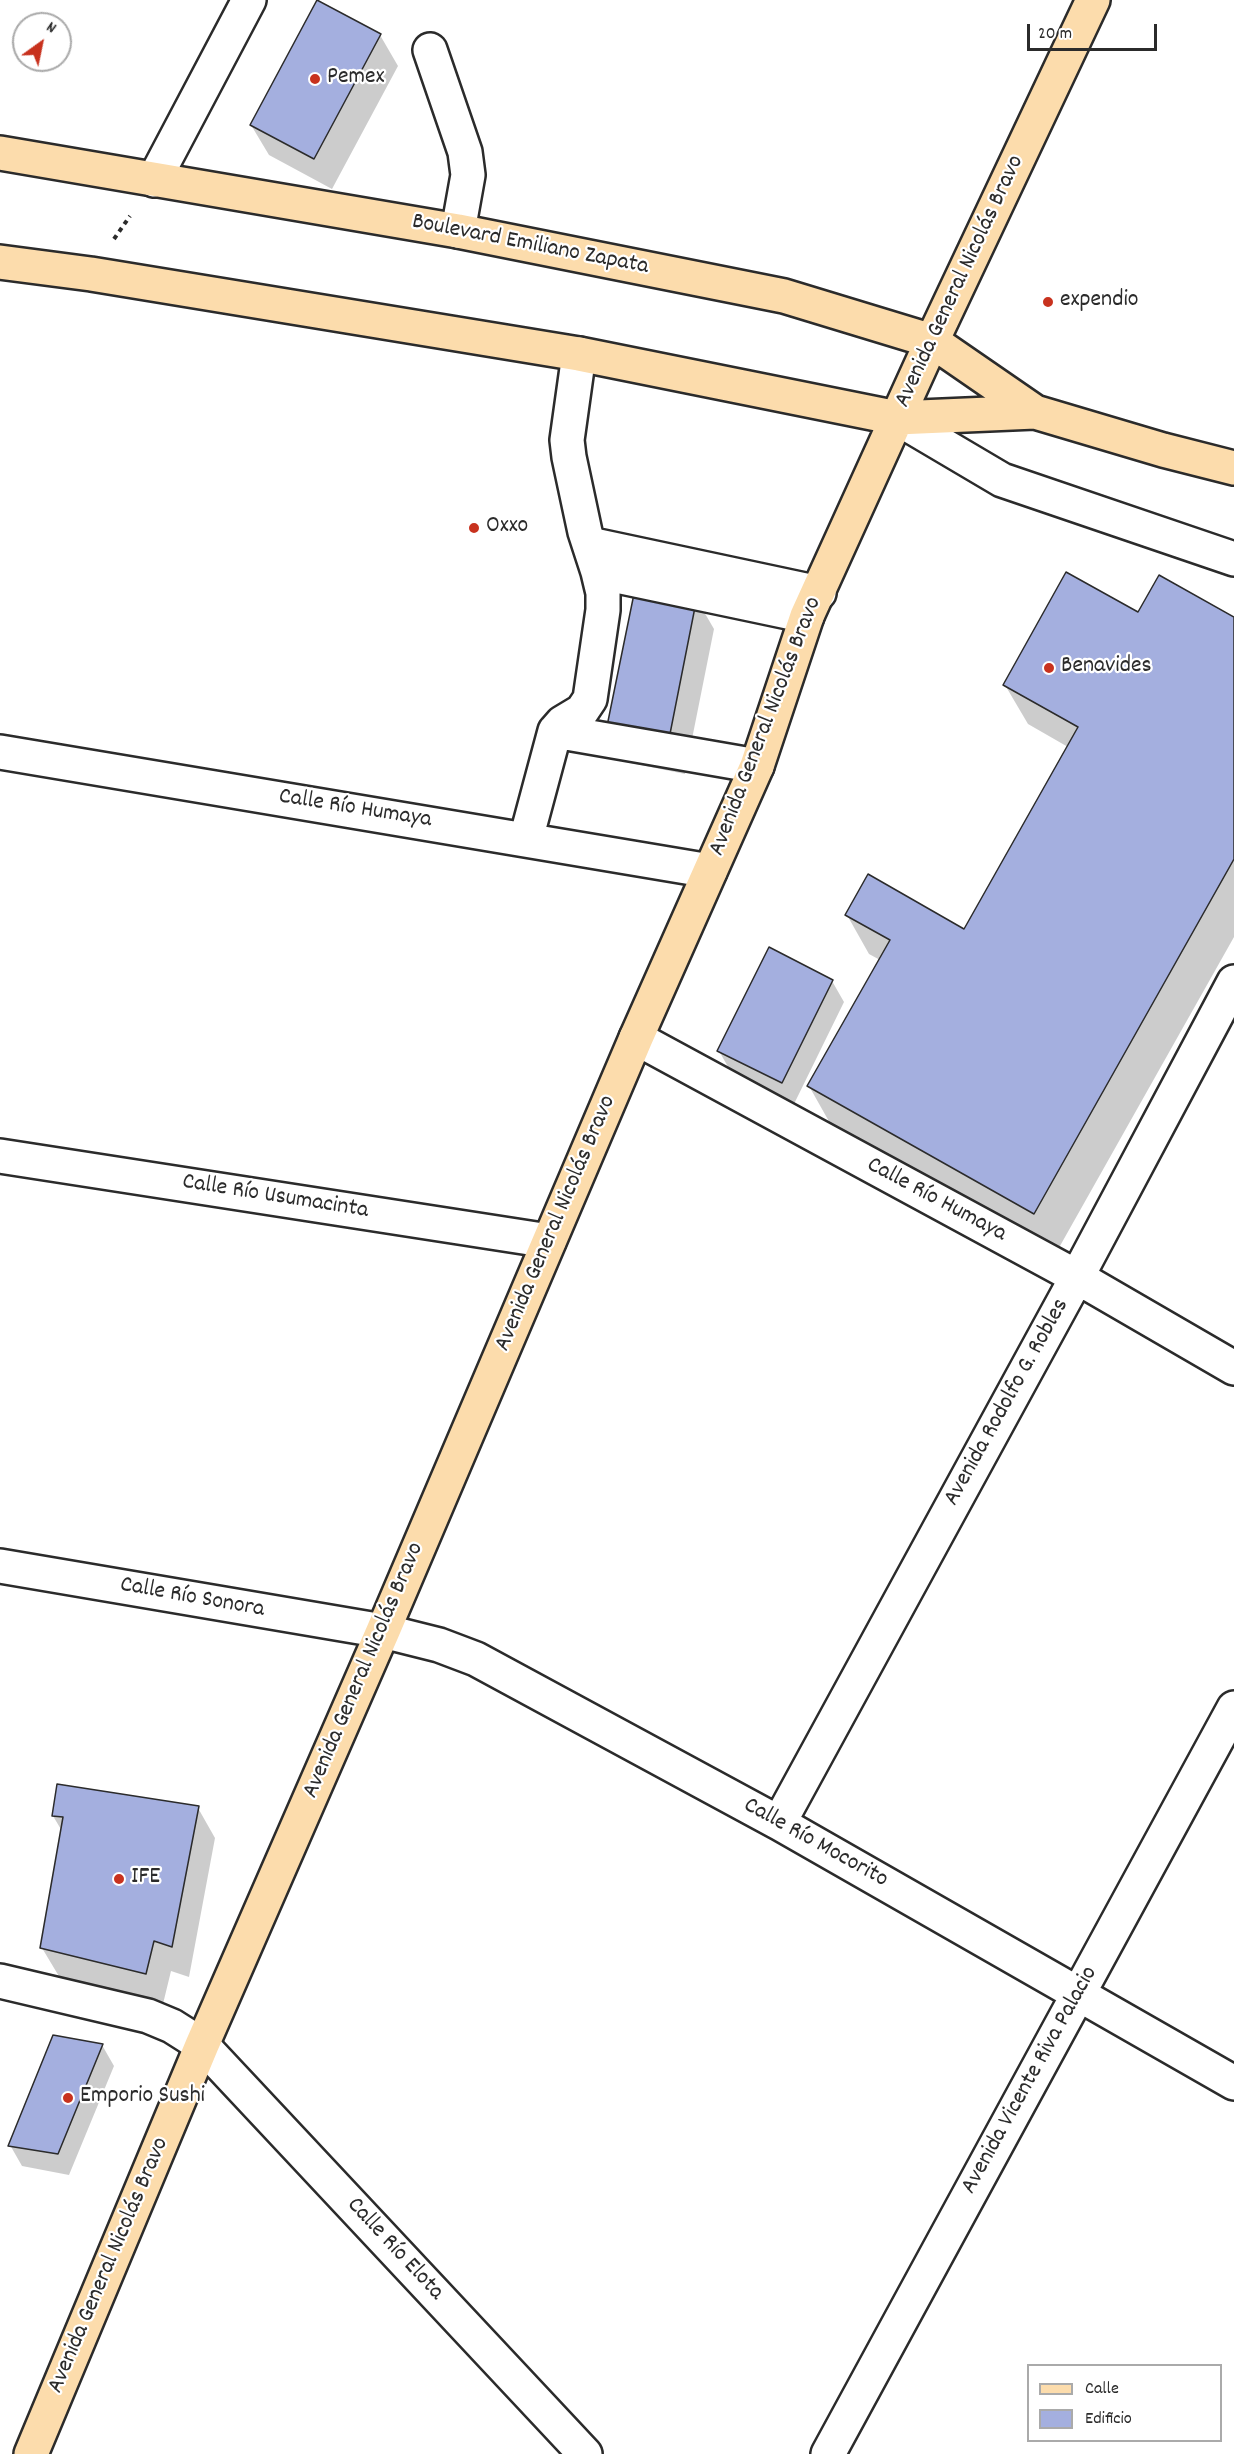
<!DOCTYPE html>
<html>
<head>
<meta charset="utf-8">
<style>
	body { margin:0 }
	#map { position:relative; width:1234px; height:2454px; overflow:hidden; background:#fff; font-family:Dekko,sans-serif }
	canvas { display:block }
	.legend { position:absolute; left:1027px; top:2364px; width:195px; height:78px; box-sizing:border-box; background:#fff; border:2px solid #aaa; margin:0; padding:8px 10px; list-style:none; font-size:18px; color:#2b2b2b }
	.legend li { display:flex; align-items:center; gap:12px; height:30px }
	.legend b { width:30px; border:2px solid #aaa }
	.north { position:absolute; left:12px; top:12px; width:60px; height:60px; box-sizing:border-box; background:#fff; border:2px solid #aaa; border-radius:50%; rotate:33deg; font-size:16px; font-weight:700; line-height:24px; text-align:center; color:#2b2b2b }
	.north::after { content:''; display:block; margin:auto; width:21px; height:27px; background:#c8321e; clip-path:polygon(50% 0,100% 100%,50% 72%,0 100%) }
	.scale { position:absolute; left:1027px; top:24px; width:130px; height:27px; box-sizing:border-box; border:3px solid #2b2b2b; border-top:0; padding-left:8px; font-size:18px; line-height:21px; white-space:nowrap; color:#2b2b2b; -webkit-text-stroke:4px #fff; paint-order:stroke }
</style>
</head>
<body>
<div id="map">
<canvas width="1234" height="2454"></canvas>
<ul class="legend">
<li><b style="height:8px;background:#fcdcac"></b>Calle</li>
<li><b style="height:16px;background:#a4afdf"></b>Edificio</li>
</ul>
<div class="north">N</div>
<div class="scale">20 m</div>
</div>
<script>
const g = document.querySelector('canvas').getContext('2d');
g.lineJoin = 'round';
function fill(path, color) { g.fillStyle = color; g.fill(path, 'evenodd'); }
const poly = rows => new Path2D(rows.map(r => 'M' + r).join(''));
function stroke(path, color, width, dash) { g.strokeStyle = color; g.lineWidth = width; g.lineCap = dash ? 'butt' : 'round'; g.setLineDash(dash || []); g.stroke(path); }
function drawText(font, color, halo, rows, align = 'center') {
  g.font = font + ' Dekko,sans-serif'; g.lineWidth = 4.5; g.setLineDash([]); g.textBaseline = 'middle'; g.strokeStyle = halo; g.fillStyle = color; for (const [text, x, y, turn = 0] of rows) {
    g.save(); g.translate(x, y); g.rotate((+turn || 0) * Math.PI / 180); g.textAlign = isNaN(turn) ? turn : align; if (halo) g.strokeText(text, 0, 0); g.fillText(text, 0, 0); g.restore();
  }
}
fill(poly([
	[380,35,398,66,332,189,269,155,251,125],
	[696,598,714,629,685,774,626,762,608,731],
	[1138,614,1234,619,1234,937,1056,1253,831,1125,809,1086,880,960,869,954,847,915,964,931,1068,747,1028,724,1005,685],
	[832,981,844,1002,794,1104,731,1072,719,1051],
	[198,1808,215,1838,189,1977,171,1971,163,2004,60,1978,42,1948,62,1831,53,1816],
	[102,2045,114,2066,69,2175,22,2166,10,2145]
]), '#0003');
const building = poly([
	[317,0,381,34,314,159,250,125,317,0],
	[1066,572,1138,612,1159,575,1234,617,1234,859,1034,1214,807,1086,890,940,845,915,868,874,964,929,1078,727,1003,685,1066,572],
	[636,584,697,597,668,744,606,731,636,584],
	[769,947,833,980,782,1083,717,1051,769,947],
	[57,1784,199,1806,172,1947,154,1941,146,1974,40,1948,63,1817,52,1816,57,1784],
	[53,2035,103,2044,58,2154,8,2146,53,2035]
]);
fill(building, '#a4afdf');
stroke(building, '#2b2b2b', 1.5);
const minor = poly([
	[430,50,465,152,468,175,458,231],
	[154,180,249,0],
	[897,418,1002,480,1234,559],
	[589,544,819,593],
	[598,572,807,616],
	[555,731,757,766],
	[0,752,710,871],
	[526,839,555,731,562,723,582,711,590,699,603,610,603,593,598,572,585,532,569,457,567,440,579,354],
	[636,1038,1077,1277,1234,1368],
	[0,1156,549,1241],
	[0,1566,383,1631,439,1645,476,1659,779,1823,1234,2083],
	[779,1823,1077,1277,1234,982],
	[0,1981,148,2016,172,2026,202,2045,585,2454],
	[828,2454,1234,1708]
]);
const major = poly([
	[0,153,458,231,784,296,932,341,1035,412,1163,450,1234,468],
	[0,262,91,274,579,354,897,418,1035,412],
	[31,2454,202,2045,383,1631,636,1038,757,766,807,616,932,341,1093,0]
]);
stroke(minor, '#2b2b2b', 38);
stroke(major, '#2b2b2b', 38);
stroke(poly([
	[114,239,130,216]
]), '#2b2b2b', 4, [4.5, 4.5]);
stroke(minor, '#fff', 33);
stroke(major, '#fcdcac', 33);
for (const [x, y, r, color] of [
	[315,79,6,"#c8321e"],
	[1048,302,6,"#c8321e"],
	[474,528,6,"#c8321e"],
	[1049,668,6,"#c8321e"],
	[119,1879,6,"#c8321e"],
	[68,2098,6,"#c8321e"]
]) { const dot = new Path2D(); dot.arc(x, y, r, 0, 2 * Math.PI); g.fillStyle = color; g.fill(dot); stroke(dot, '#fff', 2); }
drawText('24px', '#2b2b2b', '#fff', [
	["Pemex",327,79],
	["expendio",1060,302],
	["Oxxo",486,528],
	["Benavides",1061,668],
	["IFE",131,1879],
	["Emporio Sushi",80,2098]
], 'left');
drawText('24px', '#2b2b2b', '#fff', [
	["Boulevard Emiliano Zapata",530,246,11],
	["Avenida General Nicolás Bravo",961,282,-65],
	["Avenida General Nicolás Bravo",767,727,-69],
	["Calle Río Humaya",355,810,9],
	["Calle Río Usumacinta",275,1198,9],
	["Calle Río Humaya",936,1201,28],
	["Avenida General Nicolás Bravo",557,1224,-67],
	["Avenida Rodolfo G. Robles",1008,1403,-61],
	["Calle Río Sonora",192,1599,10],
	["Avenida General Nicolás Bravo",365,1671,-67],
	["Calle Río Mocorito",815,1844,29],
	["Avenida Vicente Riva Palacio",1031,2081,-61],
	["Calle Río Elota",394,2250,47],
	["Avenida General Nicolás Bravo",110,2266,-67]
]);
</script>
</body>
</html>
